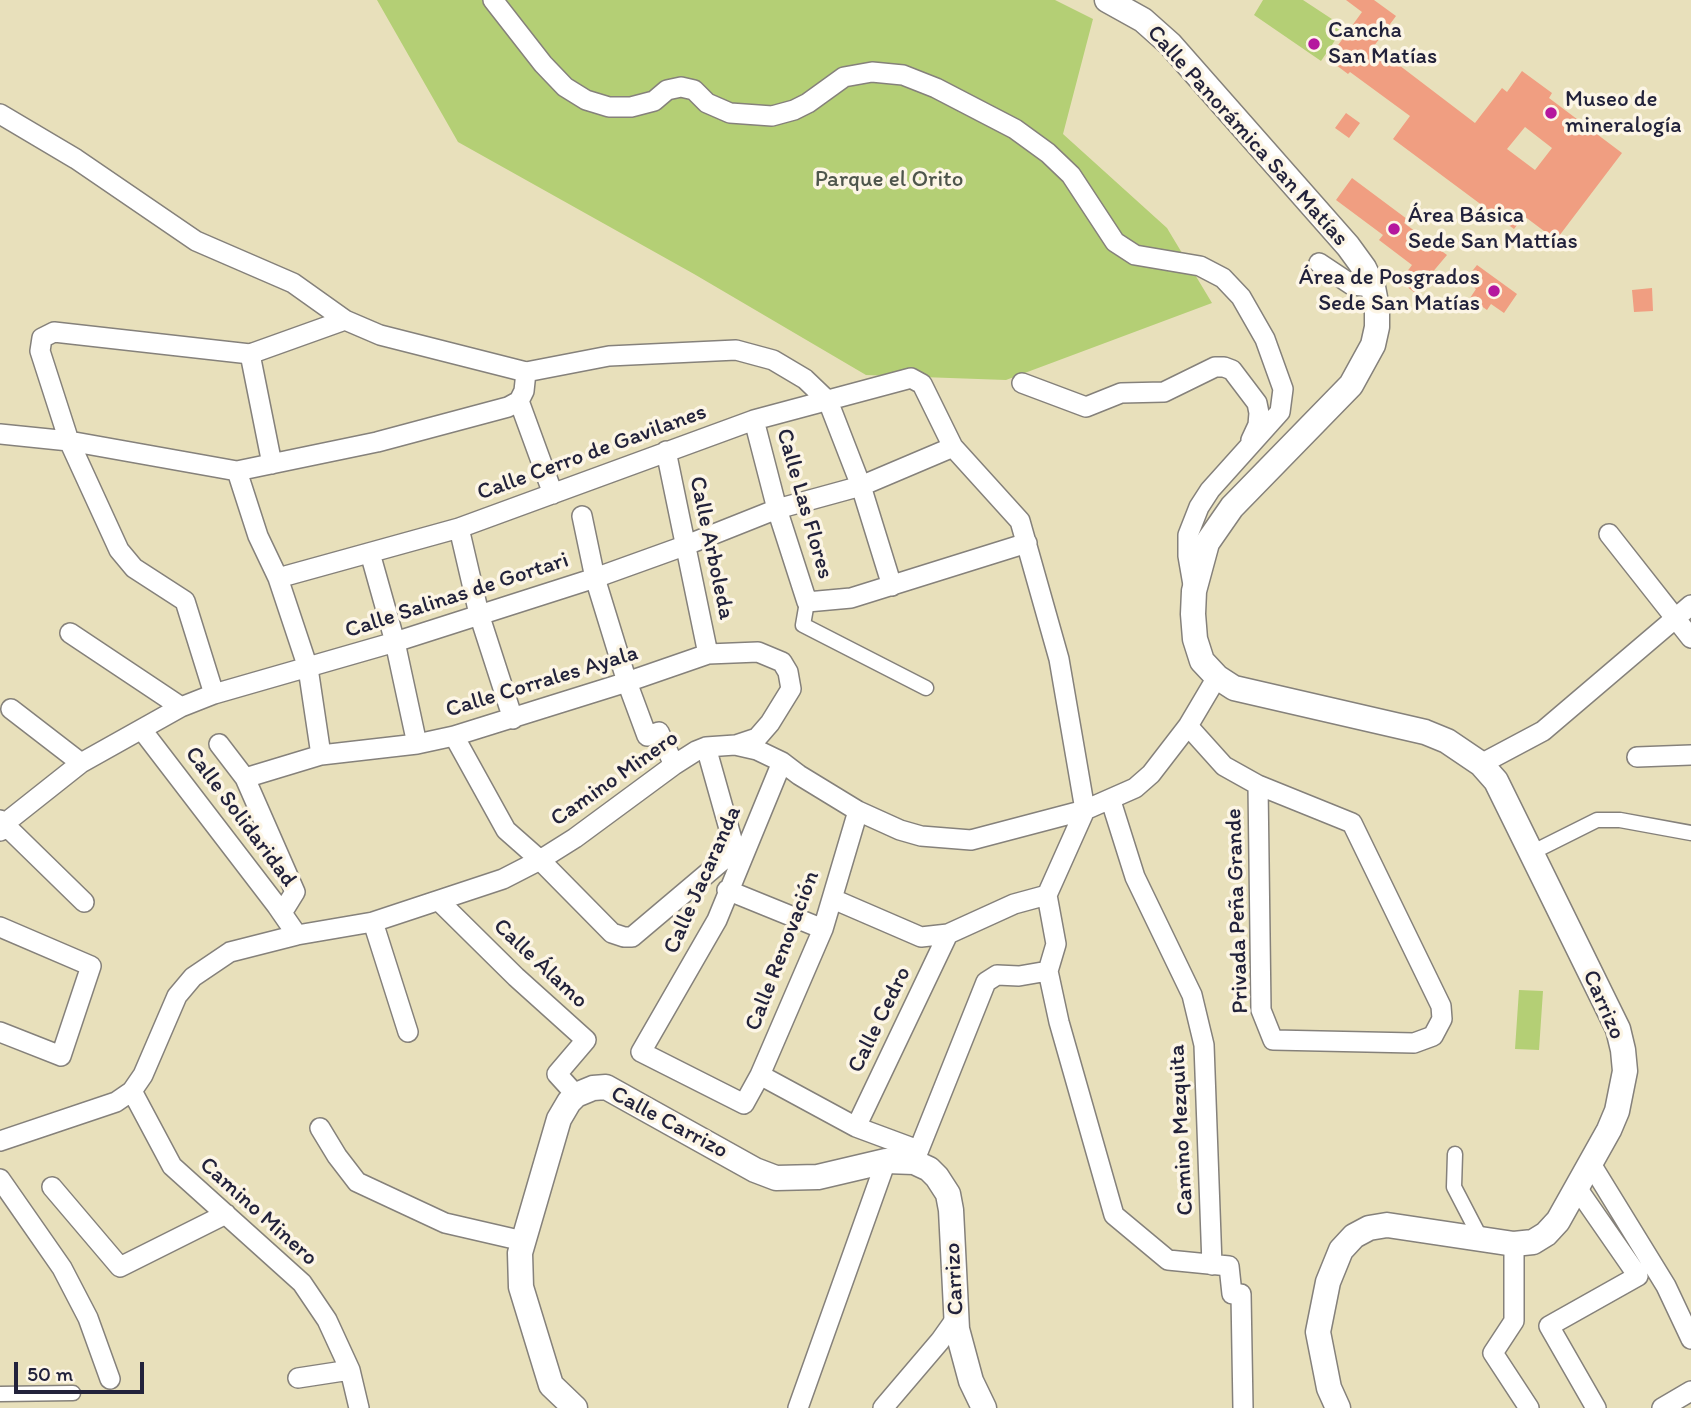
<!DOCTYPE html>
<html>
<head>
<meta charset="utf-8">
<style>
	body { margin:0 }
	#map { position:relative; width:1691px; height:1408px; overflow:hidden; background:#e8e0bb; font-family:Itim,sans-serif }
	canvas { display:block }
	.scale { position:absolute; left:14px; top:1362px; width:130px; height:32px; box-sizing:border-box; border:4px solid #22223b; border-top:0; padding-left:9px; font-size:21px; line-height:24px; white-space:nowrap; color:#22223b; -webkit-text-stroke:5px #fcf5e5; paint-order:stroke }
</style>
</head>
<body>
<div id="map">
<canvas width="1691" height="1408"></canvas>
<div class="scale">50 m</div>
</div>
<script>
const g = document.querySelector('canvas').getContext('2d');
g.lineJoin = 'round';
function fill(path, color) { g.fillStyle = color; g.fill(path, 'evenodd'); }
const poly = rows => new Path2D(rows.map(r => 'M' + r).join(''));
function stroke(path, color, width, dash) { g.strokeStyle = color; g.lineWidth = width; g.lineCap = dash ? 'butt' : 'round'; g.setLineDash(dash || []); g.stroke(path); }
function drawText(font, color, halo, rows, align = 'center') {
  g.font = font + ' Itim,sans-serif'; g.lineWidth = 7; g.setLineDash([]); g.textBaseline = 'middle'; g.strokeStyle = halo; g.fillStyle = color; for (const [text, x, y, turn = 0] of rows) {
    g.save(); g.translate(x, y); g.rotate((+turn || 0) * Math.PI / 180); g.textAlign = isNaN(turn) ? turn : align; if (halo) g.strokeText(text, 0, 0); g.fillText(text, 0, 0); g.restore();
  }
}
fill(poly([
	[377,0,1055,0,1093,19,1063,134,1167,228,1212,303,1006,380,866,375,694,274,458,142],
	[1263,0,1303,0,1344,27,1321,61,1254,15],
	[1519,990,1543,991,1539,1050,1515,1049]
]), '#b4cf75');
fill(poly([
	[1346,0,1374,0,1396,16,1374,46,1475,123,1502,88,1507,92,1522,71,1552,93,1549,98,1622,153,1556,240,1524,216,1514,229,1393,139,1410,116,1350,72,1348,74,1328,59,1362,12],
	[1525,127,1552,148,1535,170,1507,149],
	[1346,113,1360,123,1349,138,1335,128],
	[1352,178,1407,219,1404,223,1447,255,1415,293,1400,281,1412,265,1379,240,1383,235,1336,200],
	[1477,265,1517,294,1504,313,1491,304,1487,310,1470,298,1476,289,1465,280],
	[1652,288,1653,311,1634,312,1632,290]
]), '#f09e81');
const pedestrian = poly([
	[807,602,803,625,926,688],
	[1531,853,1597,820,1620,820,1691,833],
	[1455,1154,1454,1187,1481,1239],
	[0,1394,73,1393]
]);
const minor = poly([
	[493,0,543,64,565,87,586,100,609,107,631,107,654,101,667,90,681,87,694,90,707,103,730,113,772,116,794,110,808,103,844,77,872,72,903,75,936,88,1015,129,1048,153,1071,175,1115,242,1135,255,1200,266,1223,278,1241,297,1265,339,1283,389,1280,412,1210,490,1199,507,1188,535,1188,556,1193,585],
	[0,114,76,159,196,241,293,283,345,320,380,335,526,372,609,356,736,350,773,360,805,379,828,401,861,486,892,586],
	[1319,263,1352,285,1373,287],
	[250,354,272,464],
	[1022,383,1086,407,1121,393,1164,392,1215,367,1224,367,1232,370,1257,403,1259,413,1258,425,1251,440],
	[519,401,553,494],
	[754,420,777,509,807,602,851,598,1027,543],
	[0,434,69,441,237,471,377,442,508,407,519,401,524,391,526,372],
	[666,451,708,654],
	[237,471,258,536,278,578,308,668,321,755],
	[582,516,595,578,627,682,647,736,659,732,674,765],
	[459,528,479,614,513,719],
	[1609,534,1691,638],
	[370,553,395,642,417,744],
	[278,578,459,528,754,420,911,378,922,384,953,447,1020,521,1059,659,1085,810],
	[70,633,181,707],
	[214,694,185,601,134,568,119,550,69,441,40,351,42,338,54,332,250,354,345,320],
	[11,709,81,763],
	[1188,726,1224,766,1258,785,1352,823,1441,1006,1442,1019,1433,1036,1414,1043,1273,1040,1261,1010,1258,785],
	[142,730,277,906,297,935],
	[454,736,506,830,540,860,612,933,624,937,632,937,735,850,706,747],
	[219,744,245,778,295,892,282,913],
	[1637,757,1691,755],
	[782,762,717,920,641,1052,744,1104,760,1075,823,929,858,811],
	[1481,764,1543,731,1691,605],
	[245,778,321,755,417,744,454,736,627,682,708,654,758,652,782,662,788,672,791,689,770,723,757,738,736,745],
	[1111,801,1135,877,1192,995,1204,1045,1212,1265],
	[0,820,84,902],
	[0,831,4,824,81,763,181,707,214,694,395,642,595,578,684,546,777,509,861,486,953,447],
	[727,890,823,929],
	[1047,895,1085,810],
	[833,899,921,937,948,934,1014,904,1047,895],
	[439,901,516,977,586,1040,557,1074,576,1095],
	[373,922,408,1032],
	[0,927,91,966,61,1056,0,1032],
	[1048,971,1059,1022,1114,1215,1168,1260,1229,1266,1232,1294,1241,1294,1243,1408],
	[760,1075,856,1127,918,1150],
	[132,1091,172,1166,302,1283,327,1320,350,1370,359,1408],
	[856,1127,948,934],
	[320,1128,337,1156,357,1182,445,1223,523,1241],
	[0,1141,116,1102,132,1091,143,1075,177,996,193,977,230,952,297,935,373,922,503,879,540,860,575,838,674,765,696,751,706,747,735,745,757,750,782,762,799,775,858,811,900,830,921,836,971,840,1085,810,1135,788,1151,774,1188,726,1217,677],
	[914,1162,986,982,997,975,1019,976,1048,971,1056,944,1047,895],
	[1591,1164,1666,1286,1691,1339],
	[0,1179,62,1268,88,1318,110,1379],
	[52,1187,120,1267,226,1214],
	[1577,1188,1638,1276,1549,1326,1596,1408],
	[1514,1244,1514,1321,1493,1353,1529,1408],
	[298,1378,350,1370],
	[798,1408,886,1161],
	[883,1408,940,1341,957,1317],
	[1662,1408,1691,1391]
]);
const tertiary = poly([
	[1107,0,1143,20,1170,44,1348,246,1364,268,1373,287,1377,308,1377,327,1373,345,1351,385,1232,507,1207,543,1194,591,1193,614,1195,639,1202,661,1217,677,1234,688,1425,732,1447,741,1481,764,1496,781,1618,1029,1623,1050,1625,1071,1617,1111,1609,1130,1558,1221,1546,1234,1533,1242,1514,1244,1387,1225,1369,1228,1354,1236,1341,1250,1328,1282,1318,1332,1329,1388,1338,1408],
	[575,1408,551,1385,521,1287,520,1253,559,1119,569,1102,576,1095,593,1088,606,1087,755,1170,776,1178,818,1177,886,1161,914,1162,929,1169,937,1177,948,1194,951,1210,957,1329,971,1381,984,1408]
]);
stroke(pedestrian, '#85817b', 17);
stroke(minor, '#85817b', 22);
stroke(tertiary, '#85817b', 27);
stroke(pedestrian, '#fff', 14);
stroke(minor, '#fff', 19);
stroke(tertiary, '#fff', 24);
for (const [x, y, r, color] of [
	[1314,44,7,"#b5179e"],
	[1551,113,7,"#b5179e"],
	[1394,229,7,"#b5179e"],
	[1494,291,7,"#b5179e"]
]) { const dot = new Path2D(); dot.arc(x, y, r, 0, 2 * Math.PI); g.fillStyle = color; g.fill(dot); stroke(dot, '#fcf5e5', 2.5); }
drawText('23px', '#22223b', '#fcf5e5', [
	["Cancha",1328,31],
	["San Matías",1328,57],
	["Museo de",1565,100],
	["mineralogía",1565,126],
	["Área Básica",1408,216],
	["Sede San Mattías",1408,242],
	["Área de Posgrados",1480,278,"right"],
	["Sede San Matías",1480,304,"right"]
], 'left');
drawText('23px', '#22223b', '#fcf5e5', [
	["Calle Panorámica San Matías",1247,136,48],
	["Calle Cerro de Gavilanes",592,453,-20],
	["Calle Las Flores",804,504,74],
	["Calle Arboleda",711,548,78],
	["Calle Salinas de Gortari",457,596,-18],
	["Calle Corrales Ayala",542,682,-17],
	["Camino Minero",615,779,-35],
	["Calle Solidaridad",240,817,53],
	["Calle Jacaranda",703,880,-66],
	["Privada Peña Grande",1238,911,-92],
	["Calle Renovación",783,951,-69],
	["Calle Álamo",540,964,43],
	["Carrizo",1603,1005,66],
	["Calle Cedro",880,1020,-64],
	["Calle Carrizo",669,1123,28],
	["Camino Mezquita",1182,1130,-93],
	["Camino Minero",258,1212,42],
	["Carrizo",955,1279,-93]
]);
drawText('23px', '#4e564c', '#fcf5e5', [
	["Parque el Orito",889,180]
]);
</script>
</body>
</html>
